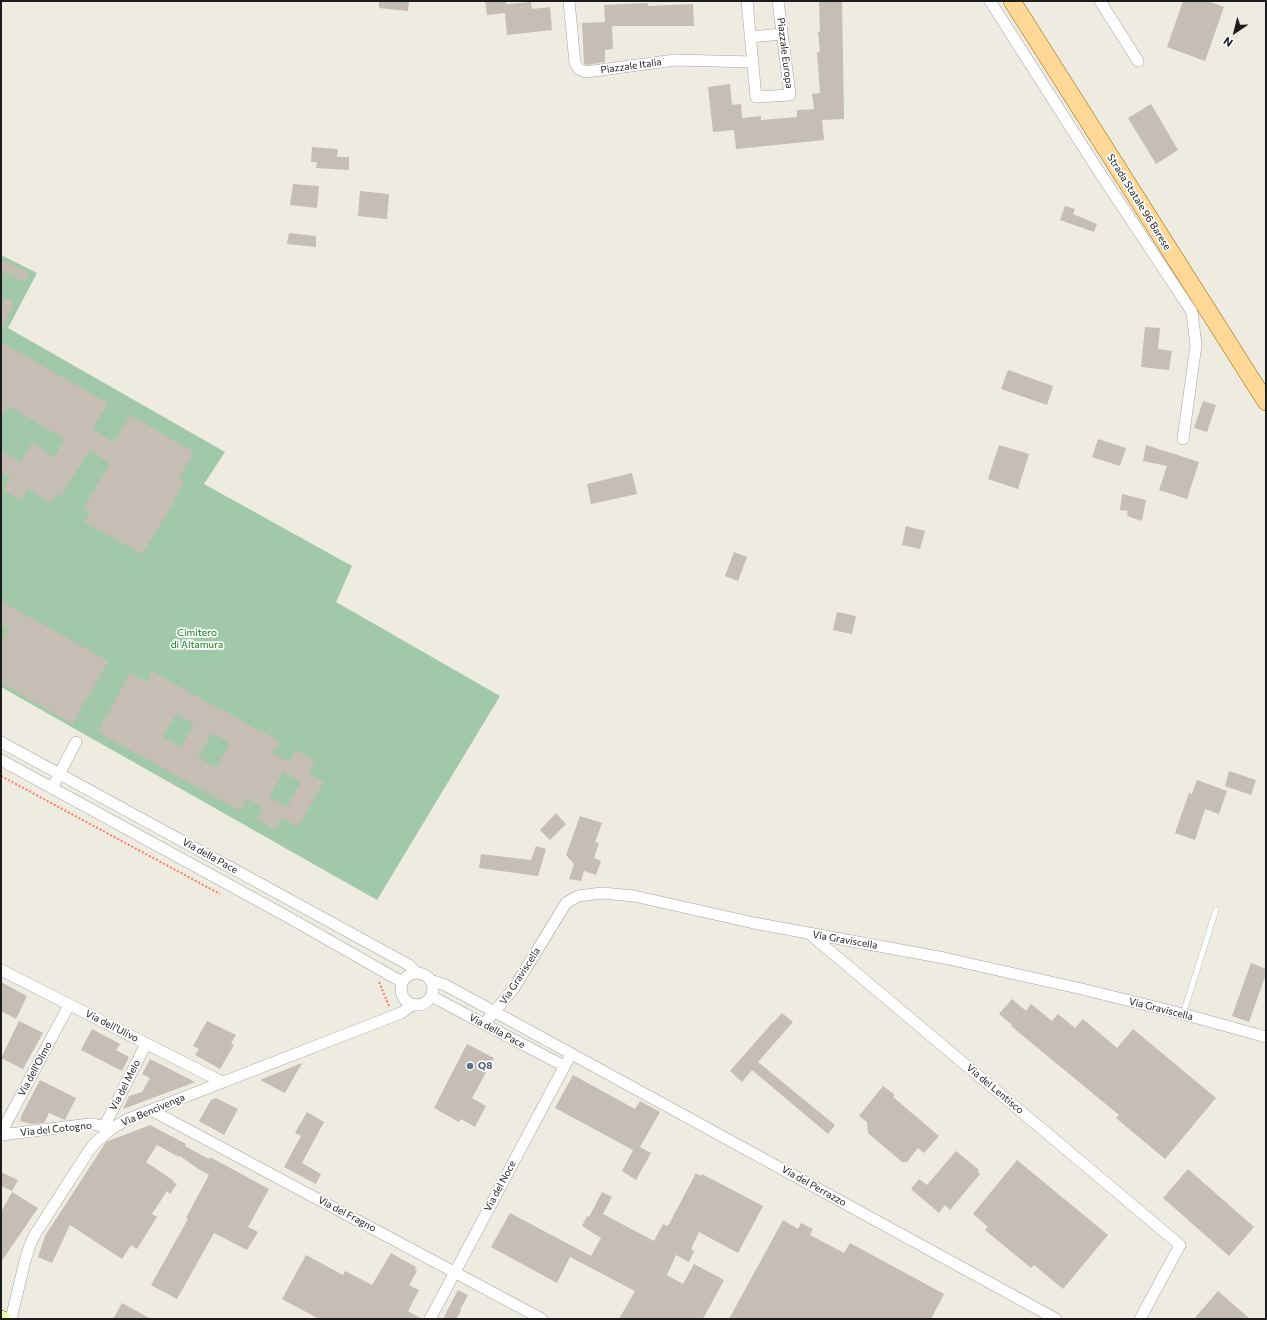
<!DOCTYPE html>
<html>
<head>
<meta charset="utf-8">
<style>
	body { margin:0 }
	#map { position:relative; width:1267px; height:1320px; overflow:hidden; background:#eeebe1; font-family:Commissioner,sans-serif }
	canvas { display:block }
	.frame { position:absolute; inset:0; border:2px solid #1c1c1c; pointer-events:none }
	.north { position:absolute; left:1215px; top:12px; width:40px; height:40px; -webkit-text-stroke:3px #fff; paint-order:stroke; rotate:215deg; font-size:11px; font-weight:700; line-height:16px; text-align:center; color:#1c1c1c }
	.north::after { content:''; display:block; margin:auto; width:14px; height:18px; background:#1c1c1c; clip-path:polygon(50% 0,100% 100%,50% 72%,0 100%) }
</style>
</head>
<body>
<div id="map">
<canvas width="1267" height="1320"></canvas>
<div class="frame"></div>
<div class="north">N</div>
</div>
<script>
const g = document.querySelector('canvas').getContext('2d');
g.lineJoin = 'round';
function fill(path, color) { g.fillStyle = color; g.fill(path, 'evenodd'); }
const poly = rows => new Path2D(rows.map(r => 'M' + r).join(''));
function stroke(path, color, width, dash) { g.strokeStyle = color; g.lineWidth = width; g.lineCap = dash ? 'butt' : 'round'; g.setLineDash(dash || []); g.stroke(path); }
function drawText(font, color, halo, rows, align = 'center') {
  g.font = font + ' Commissioner,sans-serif'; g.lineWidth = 3.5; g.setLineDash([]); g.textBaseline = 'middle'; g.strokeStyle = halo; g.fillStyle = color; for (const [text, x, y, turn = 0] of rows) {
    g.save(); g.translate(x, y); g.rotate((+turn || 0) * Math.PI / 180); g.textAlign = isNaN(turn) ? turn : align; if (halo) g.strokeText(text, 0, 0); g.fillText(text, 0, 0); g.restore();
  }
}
fill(poly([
	[1,255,37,273,8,328,225,452,204,484,352,566,336,602,500,696,377,900,1,687]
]), '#a1c9a9');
fill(poly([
	[379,1,409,1,408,11,379,8],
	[485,1,506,1,506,4,531,2,532,9,550,7,552,30,507,35,505,13,487,15],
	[819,1,842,1,844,119,822,120,824,140,736,149,734,130,713,132,708,87,730,84,732,105,741,104,742,118,761,116,761,120,797,117,797,110,814,109,812,94,820,93,817,52,820,52,818,32,820,31],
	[1183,1,1208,1,1224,7,1205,61,1167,47],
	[648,3,648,6,693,4,694,26,612,26,613,49,605,50,605,62,587,65,584,64,582,23,605,22,604,5],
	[1151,104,1178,150,1156,164,1128,118],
	[312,147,338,149,337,157,349,157,349,170,316,168,317,162,311,162],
	[293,184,319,186,317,208,290,205],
	[360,191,389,194,387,219,358,216],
	[1065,206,1075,209,1073,214,1097,224,1094,232,1060,220],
	[289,233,316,236,316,247,287,244],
	[1,260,29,273,24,282,1,270],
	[5,298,14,303,1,329,1,307],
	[1145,327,1160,328,1158,349,1172,351,1169,370,1141,367],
	[1,342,108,403,92,429,114,442,130,415,194,452,179,479,184,482,170,509,142,554,84,522,90,512,83,509,110,463,89,451,61,496,57,493,51,503,28,489,21,500,4,490,10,477,1,472,1,451,21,462,32,442,54,458,65,439,8,406,1,418],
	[1008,370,1053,386,1047,405,1001,389],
	[1203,401,1216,405,1207,432,1194,428],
	[1098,439,1126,448,1120,466,1092,457],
	[999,445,1029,454,1018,489,988,479],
	[1146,445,1199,462,1187,499,1159,490,1167,466,1143,461],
	[632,473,637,494,591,504,587,484],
	[1122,494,1146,500,1142,521,1127,516,1128,511,1120,510],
	[906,526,925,531,920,549,902,545],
	[734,552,747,557,738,581,725,576],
	[1,601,85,648,91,649,90,651,108,661,88,697,87,697,73,724,1,683,1,644,9,628,1,624],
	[837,612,856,616,852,634,833,630],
	[152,671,223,711,224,710,259,731,260,730,280,741,272,753,289,762,296,750,315,761,308,773,324,782,298,827,282,818,275,830,257,819,263,808,246,798,240,811,98,732,130,673,147,682],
	[176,714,194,724,181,747,163,737],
	[212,733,230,743,216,768,198,758],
	[283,772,301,782,287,807,269,797],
	[1229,771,1256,780,1251,795,1225,786],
	[1197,780,1227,791,1219,814,1205,809,1195,840,1175,833,1189,793,1192,794],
	[556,813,566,824,550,840,540,830],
	[580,816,602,823,595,842,599,843,594,858,601,861,596,875,584,871,581,881,569,879,574,864,566,855],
	[536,846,546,849,538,876,479,868,481,854,531,860],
	[1251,963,1266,969,1266,974,1249,1022,1232,1016],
	[1,982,27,996,16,1019,1,1011],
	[1012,999,1026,1011,1031,1004,1052,1021,1058,1014,1075,1028,1083,1019,1117,1048,1133,1029,1216,1098,1165,1159,1116,1118,1119,1115,1011,1026,1012,1025,999,1014],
	[782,1013,793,1022,758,1062,835,1125,828,1134,752,1070,742,1082,730,1071,773,1022,774,1022],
	[19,1021,43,1033,23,1069,1,1058],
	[207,1021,236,1035,231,1043,234,1045,220,1069,195,1055,199,1049,193,1046],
	[92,1029,120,1044,116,1050,129,1057,122,1071,81,1050],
	[467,1044,494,1058,472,1098,486,1106,475,1127,461,1119,459,1122,434,1108],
	[150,1059,195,1082,123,1109,129,1096,142,1092,150,1078,142,1074],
	[302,1063,285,1093,260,1080],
	[573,1075,635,1109,640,1101,660,1112,640,1147,651,1153,636,1180,622,1171,633,1150,555,1108],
	[40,1080,76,1098,65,1120,49,1113,44,1123,32,1124,20,1121,22,1114],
	[883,1086,895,1095,893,1097,939,1136,924,1153,918,1148,907,1162,902,1162,868,1133,867,1122,859,1116],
	[216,1098,238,1109,224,1135,199,1121,211,1100],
	[307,1112,324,1122,302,1163,321,1174,316,1184,284,1167,301,1136,295,1133],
	[150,1125,186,1144,185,1146,209,1159,210,1157,269,1189,248,1227,258,1232,247,1250,214,1233,177,1299,151,1285,188,1219,186,1218,209,1175,200,1170,180,1156,179,1157,157,1145,146,1162,174,1181,173,1182,177,1184,170,1194,167,1191,152,1214,157,1217,137,1249,131,1245,122,1259,70,1225,52,1263,38,1257,45,1236,106,1142],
	[956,1151,979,1170,978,1172,980,1174,950,1210,945,1205,939,1213,911,1189,919,1179,927,1185],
	[1017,1160,1108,1235,1063,1289,1034,1265,1031,1268,985,1230,988,1227,973,1214],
	[1188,1169,1254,1227,1229,1256,1163,1198],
	[1,1172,18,1180,12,1191,1,1186],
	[696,1173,701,1176,702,1174,763,1206,738,1253,699,1232,691,1249,694,1251,689,1262,676,1255,667,1275,683,1284,694,1264,724,1280,703,1319,619,1319,635,1291,570,1257,557,1283,491,1247,510,1213,591,1256,601,1238,582,1226,587,1216,589,1217,602,1192,612,1197,603,1214,654,1241,663,1224,668,1226],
	[12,1192,38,1208,1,1262,1,1212],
	[783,1220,798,1229,801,1223,813,1229,810,1235,844,1253,850,1243,944,1294,931,1319,729,1319],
	[391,1253,416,1267,415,1270,417,1271,409,1285,419,1290,408,1311,422,1319,319,1319,282,1299,306,1255,343,1275,345,1271,372,1285],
	[458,1290,468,1295,460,1310,461,1311,456,1319,443,1319],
	[1218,1291,1250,1319,1194,1319],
	[122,1303,151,1319,113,1319]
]), '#c6bdb4');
const service = poly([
	[1183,1014,1216,910]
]);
const minor = poly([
	[569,1,575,63,579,69,586,72,675,60,753,62],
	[747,1,756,97,790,95,778,1],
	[990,1,1096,167,1192,312,1196,345,1183,439],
	[1100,1,1138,61],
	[750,37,782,34],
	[1,742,409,965,417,973],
	[1,760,288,917,402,982],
	[52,788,76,742],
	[811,935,1180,1245,1140,1319],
	[1,970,222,1082],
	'401 989a16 16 0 1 1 32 0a16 16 0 1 1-32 0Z',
	[430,980,445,985,495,1012,1056,1319],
	[431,996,564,1066],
	[484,1024,514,988,566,903,578,896,602,893,634,896,754,923,944,958,1082,989,1183,1014,1266,1037],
	[151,1110,542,1319],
	[104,1127,146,1044],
	[1,1133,69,1005],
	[1,1135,89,1124,94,1124,111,1129],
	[11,1319,25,1261,30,1245,34,1236,88,1152,96,1142,111,1129,128,1119,151,1110,401,1013,414,1004],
	[430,1319,571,1054]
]);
const secondary = poly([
	[1,1318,3,1319]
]);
const primary = poly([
	[1012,1,1266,402]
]);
stroke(service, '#a3a3a3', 6);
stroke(minor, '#a3a3a3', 12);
stroke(secondary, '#647700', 16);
stroke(primary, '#956b00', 18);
stroke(poly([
	[1,776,220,894],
	[379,982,389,1006]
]), '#ff7a62', 2, [2, 2]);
stroke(service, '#fff', 5.5);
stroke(minor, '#fff', 11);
stroke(secondary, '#f5fdb1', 15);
stroke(primary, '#ffd796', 17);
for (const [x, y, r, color] of [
	[470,1066,4,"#5c6f8a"]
]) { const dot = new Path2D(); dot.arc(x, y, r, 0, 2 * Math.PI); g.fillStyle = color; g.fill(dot); stroke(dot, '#fff', 1.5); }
drawText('10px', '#1c1c1c', '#fff', [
	["Piazzale Europa",785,53,83],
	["Piazzale Italia",631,66,-8],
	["Strada Statale 96 Barese",1139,202,58],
	["Via della Pace",210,856,29],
	["Via Graviscella",845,940,10],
	["Via Graviscella",520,976,-57],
	["Via Graviscella",1161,1009,14],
	["Via dell'Ulivo",112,1026,27],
	["Via della Pace",497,1031,28],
	["Via dell'Olmo",35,1069,-62],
	["Via del Melo",125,1085,-63],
	["Via del Lentisco",995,1089,40],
	["Via Bencivenga",153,1110,-23],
	["Via del Cotogno",56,1129,-6],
	["Via del Noce",500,1186,-62],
	["Via del Perrazzo",814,1186,29],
	["Via del Fragno",347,1214,28]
]);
drawText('10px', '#058015', '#fff', [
	["Cimitero",197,633],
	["di Altamura",197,645]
]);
drawText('bold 10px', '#4e5e75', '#fff', [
	["Q8",478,1066]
], 'left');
</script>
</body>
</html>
